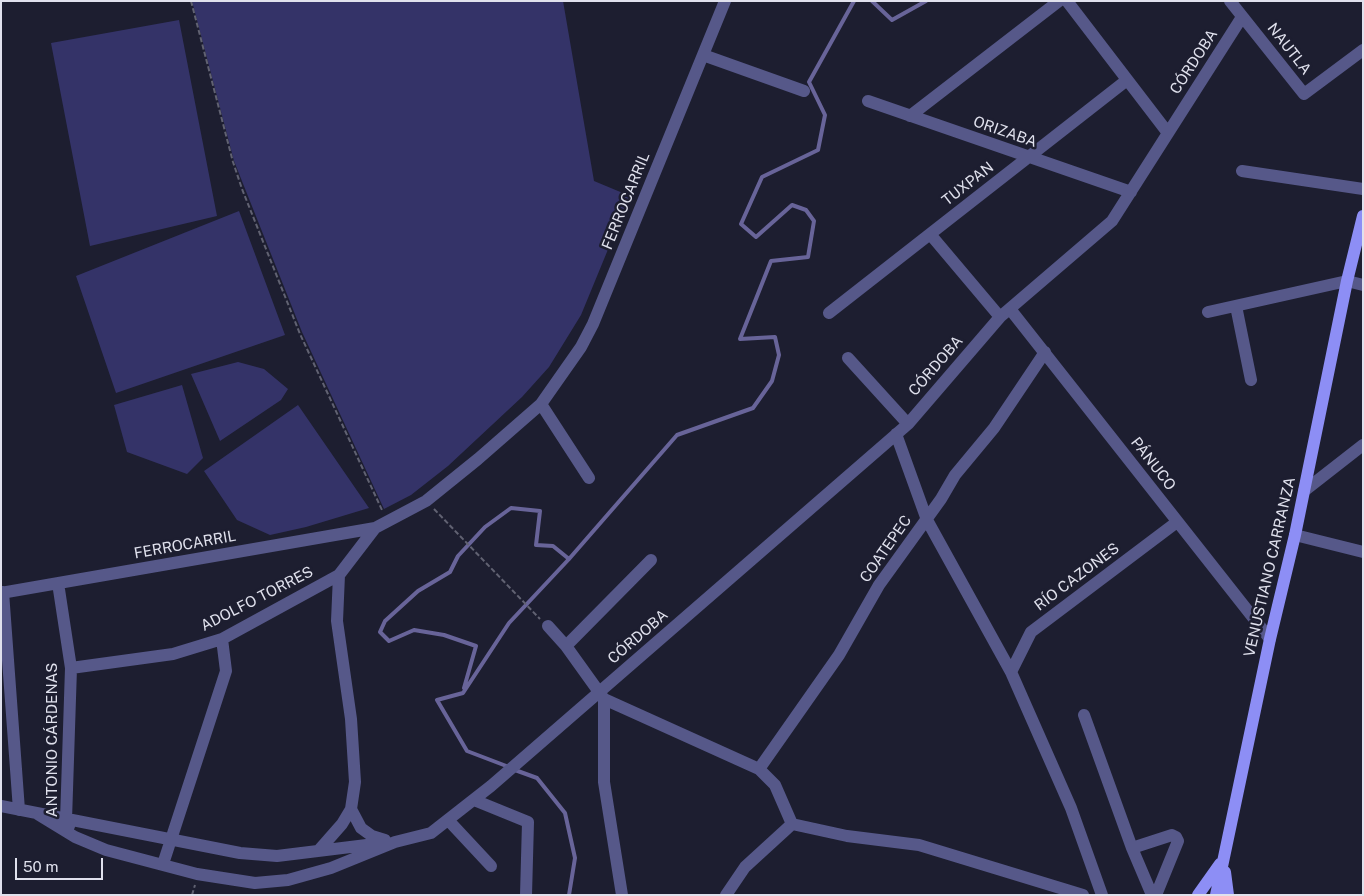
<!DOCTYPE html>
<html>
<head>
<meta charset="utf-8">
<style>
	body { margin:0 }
	#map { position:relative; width:1364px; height:896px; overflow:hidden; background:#1d1e30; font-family:"Public Sans",sans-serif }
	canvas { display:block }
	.frame { position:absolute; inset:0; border:2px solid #e0e1ed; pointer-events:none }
	.scale { position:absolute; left:15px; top:858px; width:88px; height:22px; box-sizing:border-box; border:2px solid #e0e1ed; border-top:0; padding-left:6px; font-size:15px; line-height:18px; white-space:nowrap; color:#e0e1ed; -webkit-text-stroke:4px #1d1e30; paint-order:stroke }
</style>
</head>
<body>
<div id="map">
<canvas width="1364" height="896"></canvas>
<div class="frame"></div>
<div class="scale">50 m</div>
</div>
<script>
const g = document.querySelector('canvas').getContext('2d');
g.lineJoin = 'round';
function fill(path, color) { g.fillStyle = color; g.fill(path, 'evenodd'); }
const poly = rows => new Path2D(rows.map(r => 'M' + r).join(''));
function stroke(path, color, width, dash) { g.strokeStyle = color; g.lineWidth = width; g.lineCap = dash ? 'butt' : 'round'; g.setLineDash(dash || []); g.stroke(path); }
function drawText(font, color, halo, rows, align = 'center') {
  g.font = font + ' "Public Sans",sans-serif'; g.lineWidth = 5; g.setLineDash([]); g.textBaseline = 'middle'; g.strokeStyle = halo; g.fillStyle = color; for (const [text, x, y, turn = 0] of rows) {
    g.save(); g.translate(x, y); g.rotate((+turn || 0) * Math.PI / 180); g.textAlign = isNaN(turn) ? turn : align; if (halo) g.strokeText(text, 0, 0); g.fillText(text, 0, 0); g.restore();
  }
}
fill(poly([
	[192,1,563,1,594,181,630,196,581,315,549,367,522,397,448,466,411,495,384,509,302,332,234,161],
	[179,20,217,216,90,246,51,43],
	[239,211,285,335,116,393,76,276],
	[238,362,264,369,288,389,281,400,220,441,191,374],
	[182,385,203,458,187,474,127,452,114,405],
	[298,405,369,508,306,527,270,535,237,520,204,471]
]), '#343368');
stroke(poly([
	[872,1,892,20,926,1],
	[464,688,476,646,444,635,414,630,389,641,380,632,385,621,418,591,450,572,458,556,485,527,511,508,540,511,536,545,553,546,569,559],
	[509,767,467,751,437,700,463,693,509,623,569,559,677,435,753,408,772,381,779,355,775,337,740,339,771,261,808,257,814,221,806,210,792,205,756,237,741,224,762,177,818,150,825,115,809,82,854,1],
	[515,770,537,778,565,813,575,858,569,895]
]), '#686499', 4);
stroke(poly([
	[191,1,233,162,242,189,300,334,382,510],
	[434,509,540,619],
	[192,895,195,885]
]), '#616272', 2, [5, 2.5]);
stroke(poly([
	[1067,1,1168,133],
	[1230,1,1304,94,1363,50],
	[703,55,804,91],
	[868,101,1131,192],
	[910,116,1059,1],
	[1242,171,1363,189],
	[930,234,1000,317],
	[1236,306,1251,380],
	[1010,309,1270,639],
	[1208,312,1347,281,1363,285],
	[829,313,1127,80],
	[848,358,908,424],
	[541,404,589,478],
	[896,434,927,520,1011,672,1071,808,1102,895],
	[1304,491,1363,445],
	[1295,535,1363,552],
	[58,583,71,668,66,820,69,826],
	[3,592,19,810],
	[1,593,375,528,426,501,478,459,541,404,581,347,593,324,725,1],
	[548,626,566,646,604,699,604,782,622,895],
	[566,646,651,560],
	[71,668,173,654,222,639,339,575],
	[1011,672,1031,632,1177,522],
	[604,699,759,769,775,785,792,824,847,836,919,845,1083,895],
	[1084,715,1132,848,1152,895],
	[759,769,839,655,879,585,941,499,955,475,994,428,1045,352],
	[474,800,528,822,526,895],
	[1,806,240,853,277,856,383,843],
	[351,809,361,828,372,836,385,840],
	[39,815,75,837,106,850,197,874,255,883,288,880,331,868,395,842,431,833,491,786,908,424,1000,317,1112,221,1242,17],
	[449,821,491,866],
	[1132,848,1172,835,1176,837,1178,841,1156,895],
	[320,849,342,824,351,809,355,782,351,719,337,621,339,575,375,528],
	[163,864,226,671,222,639],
	[726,895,745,867,792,824]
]), '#565889', 12);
stroke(poly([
	[1225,872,1228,895],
	[1198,895,1220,864],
	[1216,895,1270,639,1295,535,1347,281,1363,216]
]), '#8d8ef5', 12);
drawText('15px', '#e0e1ed', '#1d1e30', [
	["NAUTLA",1289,49,52],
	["CÓRDOBA",1194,62,-57],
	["ORIZABA",1005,132,19],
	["TUXPAN",968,184,-38],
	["FERROCARRIL",626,201,-68],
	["CÓRDOBA",936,366,-49],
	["PÁNUCO",1153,464,52],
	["FERROCARRIL",185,545,-10],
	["COATEPEC",886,549,-55],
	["VENUSTIANO CARRANZA",1270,567,-77],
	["RÍO CAZONES",1077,577,-37],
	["ADOLFO TORRES",257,599,-27],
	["CÓRDOBA",638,637,-41],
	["ANTONIO CÁRDENAS",52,740,-90]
]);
</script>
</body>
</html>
